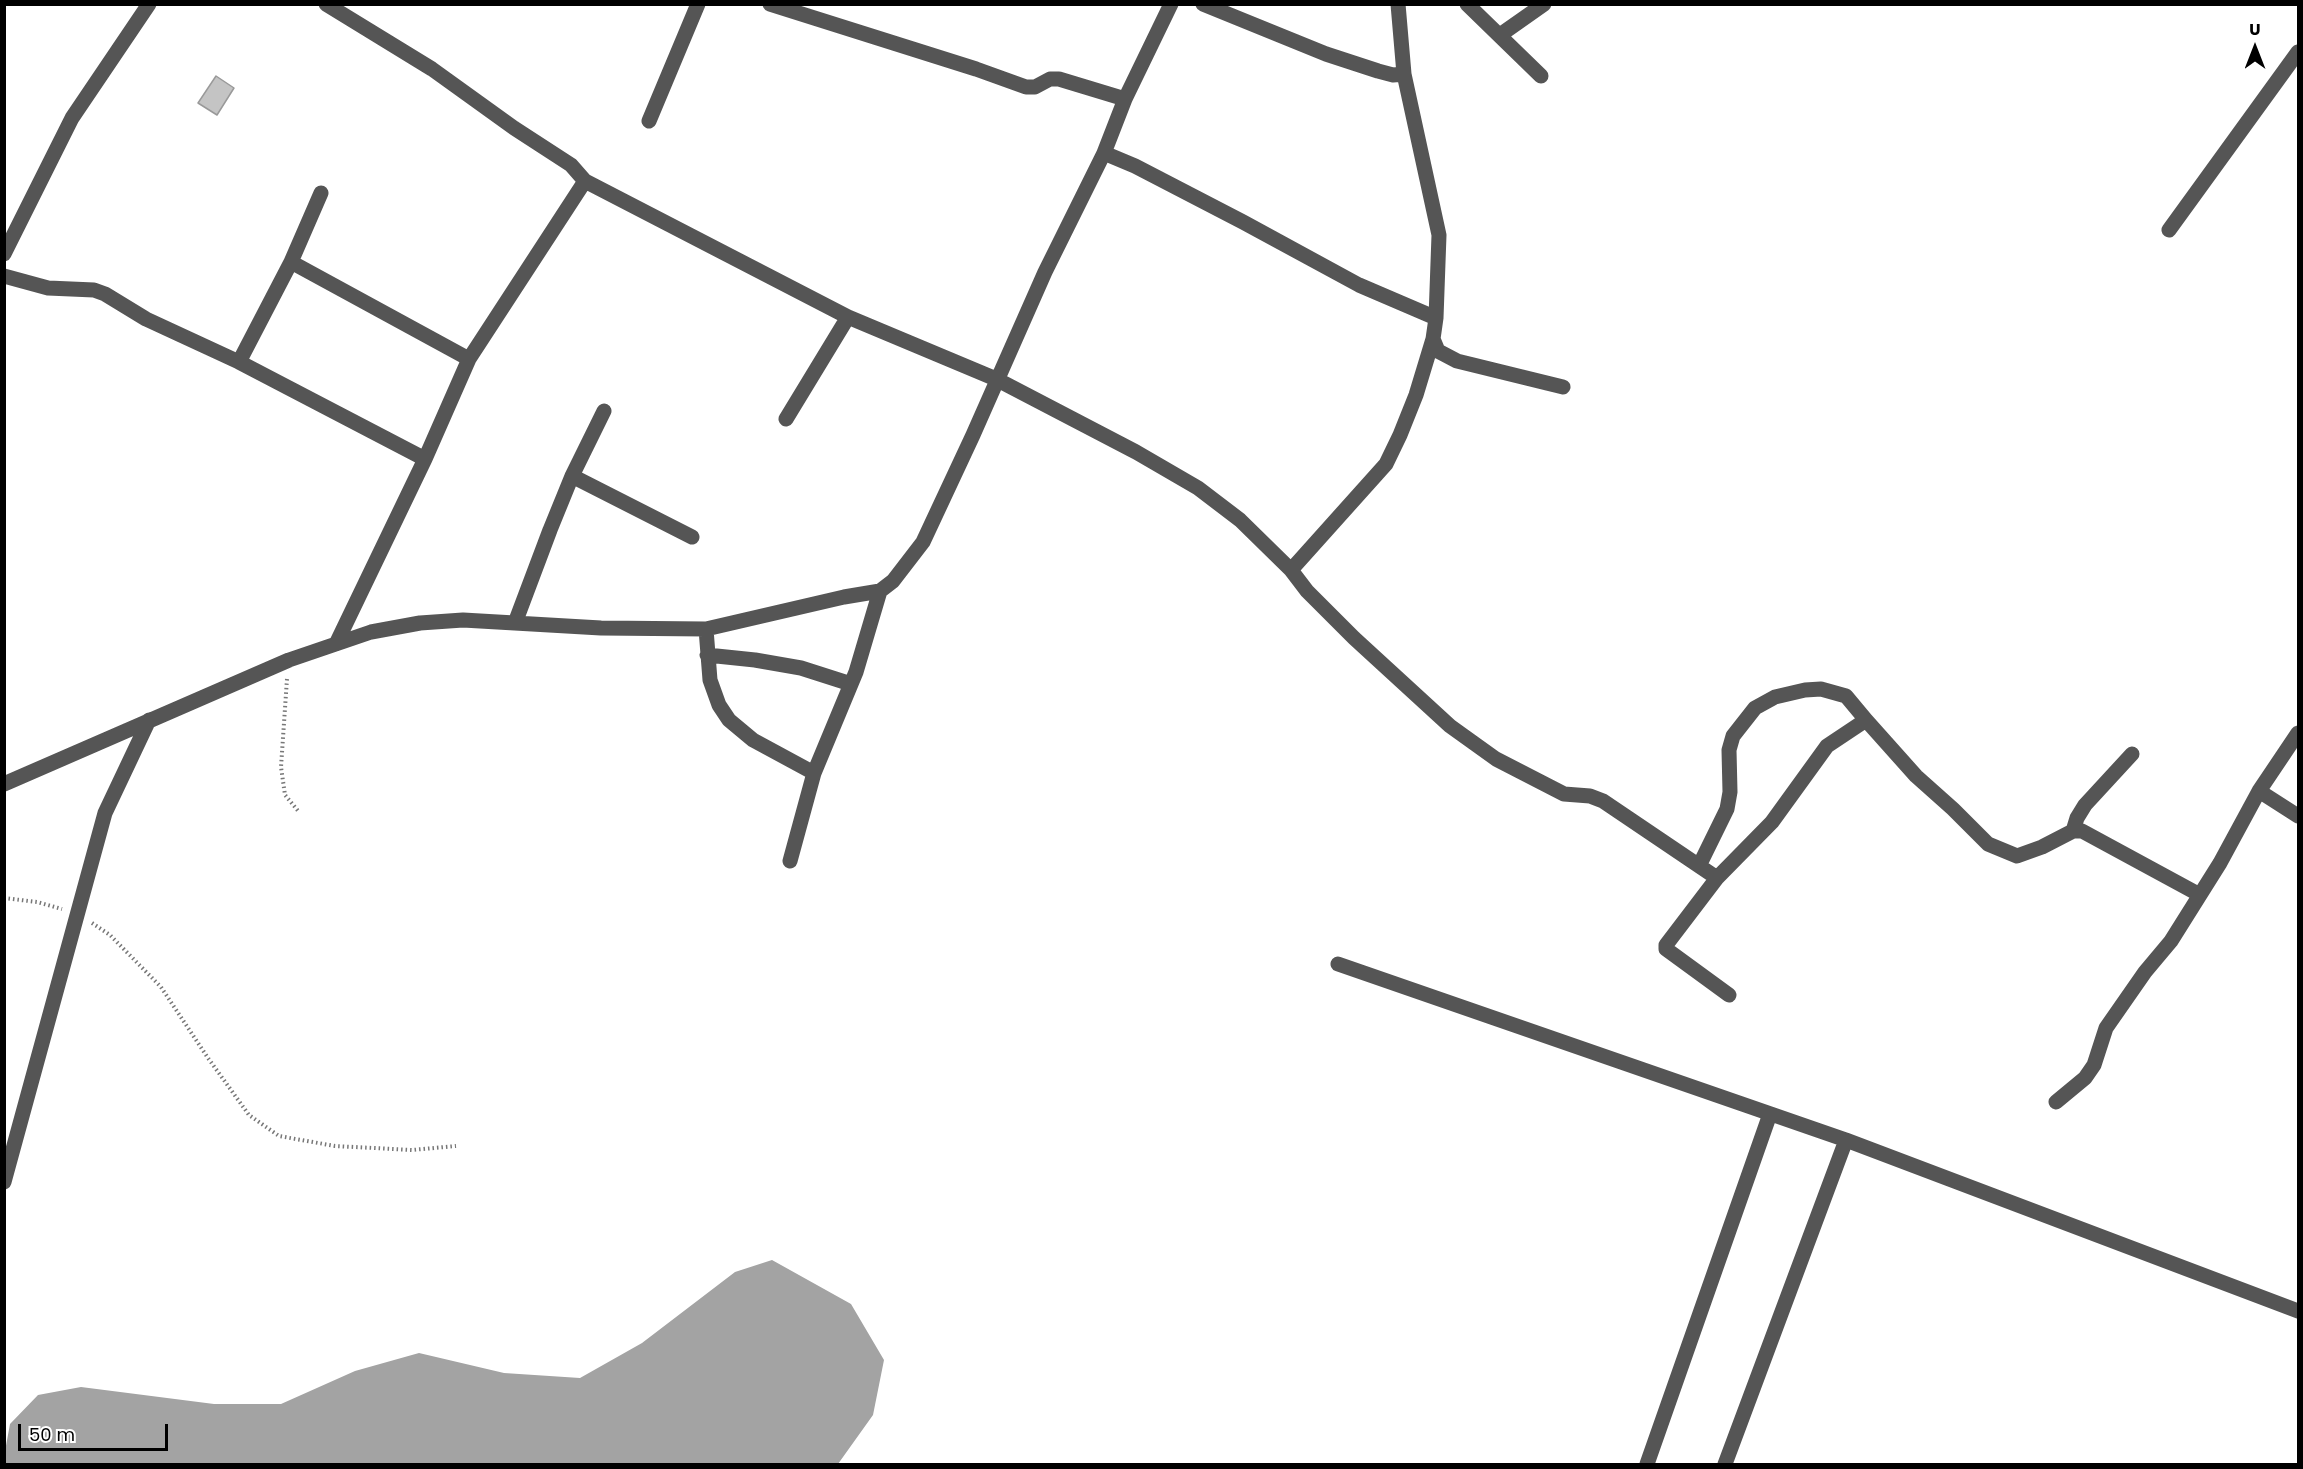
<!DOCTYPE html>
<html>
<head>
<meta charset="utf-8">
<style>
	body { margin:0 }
	#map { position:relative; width:2303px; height:1469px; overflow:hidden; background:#fff; font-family:Poppins,sans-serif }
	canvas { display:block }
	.frame { position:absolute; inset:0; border:6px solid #000; pointer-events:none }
	.north { position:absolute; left:2225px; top:18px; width:60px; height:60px; -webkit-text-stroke:4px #fff; paint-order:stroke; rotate:0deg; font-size:16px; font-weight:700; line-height:24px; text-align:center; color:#000 }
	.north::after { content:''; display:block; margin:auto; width:21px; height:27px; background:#000; clip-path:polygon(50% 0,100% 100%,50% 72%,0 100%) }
	.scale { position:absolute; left:18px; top:1424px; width:150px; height:27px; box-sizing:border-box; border:3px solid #000; border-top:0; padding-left:8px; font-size:18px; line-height:21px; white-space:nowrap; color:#000; -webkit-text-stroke:4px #fff; paint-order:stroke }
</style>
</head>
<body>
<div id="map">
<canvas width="2303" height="1469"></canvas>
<div class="frame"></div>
<div class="north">U</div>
<div class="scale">50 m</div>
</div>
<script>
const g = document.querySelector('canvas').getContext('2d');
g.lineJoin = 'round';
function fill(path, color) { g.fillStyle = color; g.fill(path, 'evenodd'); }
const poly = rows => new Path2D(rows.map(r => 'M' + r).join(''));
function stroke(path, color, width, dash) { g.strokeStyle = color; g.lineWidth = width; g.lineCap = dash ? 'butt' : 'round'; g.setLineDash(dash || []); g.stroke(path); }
fill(poly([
	[772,1260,851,1304,884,1360,873,1415,838,1464,5,1464,5,1451,10,1424,38,1395,81,1387,214,1404,281,1404,355,1371,419,1353,504,1373,580,1378,642,1343,735,1272]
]), '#a3a3a3');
const building = poly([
	[216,76,234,88,217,115,198,103,216,76]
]);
fill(building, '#c4c4c4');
stroke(building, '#999', 1.5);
stroke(poly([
	[287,679,281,767,285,795,299,812],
	[4,898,37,902,62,909],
	[92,923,110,935,161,987,208,1058,249,1115,279,1136,335,1146,412,1150,456,1146]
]), '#777', 4, [1.5, 3]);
stroke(poly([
	[326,4,432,69,514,128,571,165,585,181,848,317,996,379,1136,452,1198,488,1240,520,1291,570,1307,591,1354,638,1450,726,1496,759,1564,794,1590,796,1603,801,1717,878],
	[770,4,976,69,1026,87,1035,87,1050,79,1059,79,1125,99],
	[1203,4,1326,54,1378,71,1393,75,1404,74],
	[1398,4,1404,74,1439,235,1436,318,1433,339,1438,351,1457,361,1563,387],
	[1467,4,1541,76],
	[1500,35,1544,4],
	[649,121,698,4],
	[1104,153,1135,166,1243,222,1359,285,1436,318],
	[2169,230,2298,52],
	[4,254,72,118,149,4],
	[291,262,321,193],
	[4,276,48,288,94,290,105,294,146,319,239,362,425,459],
	[239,362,291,262,469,359],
	[786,419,848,317],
	[572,476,692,537],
	[1291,570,1386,464,1400,435,1416,395,1433,339],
	[515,623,550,530,572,476,604,411],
	[706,629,710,680,719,705,729,720,753,740,814,773],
	[336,644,425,459,469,359,585,181],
	[707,655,755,660,801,668,851,684],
	[4,784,289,660,371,632,420,623,463,620,601,628,706,629,844,597,880,591,893,581,923,542,973,435,1045,272,1104,153,1125,99,1171,4],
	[2259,791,2298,816],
	[2073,831,2077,818,2085,805,2132,754],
	[790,861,814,773,856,672,880,591],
	[1699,866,1727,809,1730,792,1729,750,1733,736,1755,708,1775,697,1805,690,1821,689,1846,696,1866,720],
	[1338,964,1846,1140,2298,1311],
	[1729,995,1666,949,1666,945,1717,878,1772,822,1827,746,1866,720,1916,776,1953,809,1988,844,2017,856,2042,847,2073,831,2082,831,2200,895],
	[2056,1102,2085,1078,2094,1065,2106,1028,2145,972,2171,941,2220,863,2259,791,2298,733],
	[4,1182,105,813,149,720],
	[1647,1464,1770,1114],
	[1725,1464,1846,1140]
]), '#555', 15);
</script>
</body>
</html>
